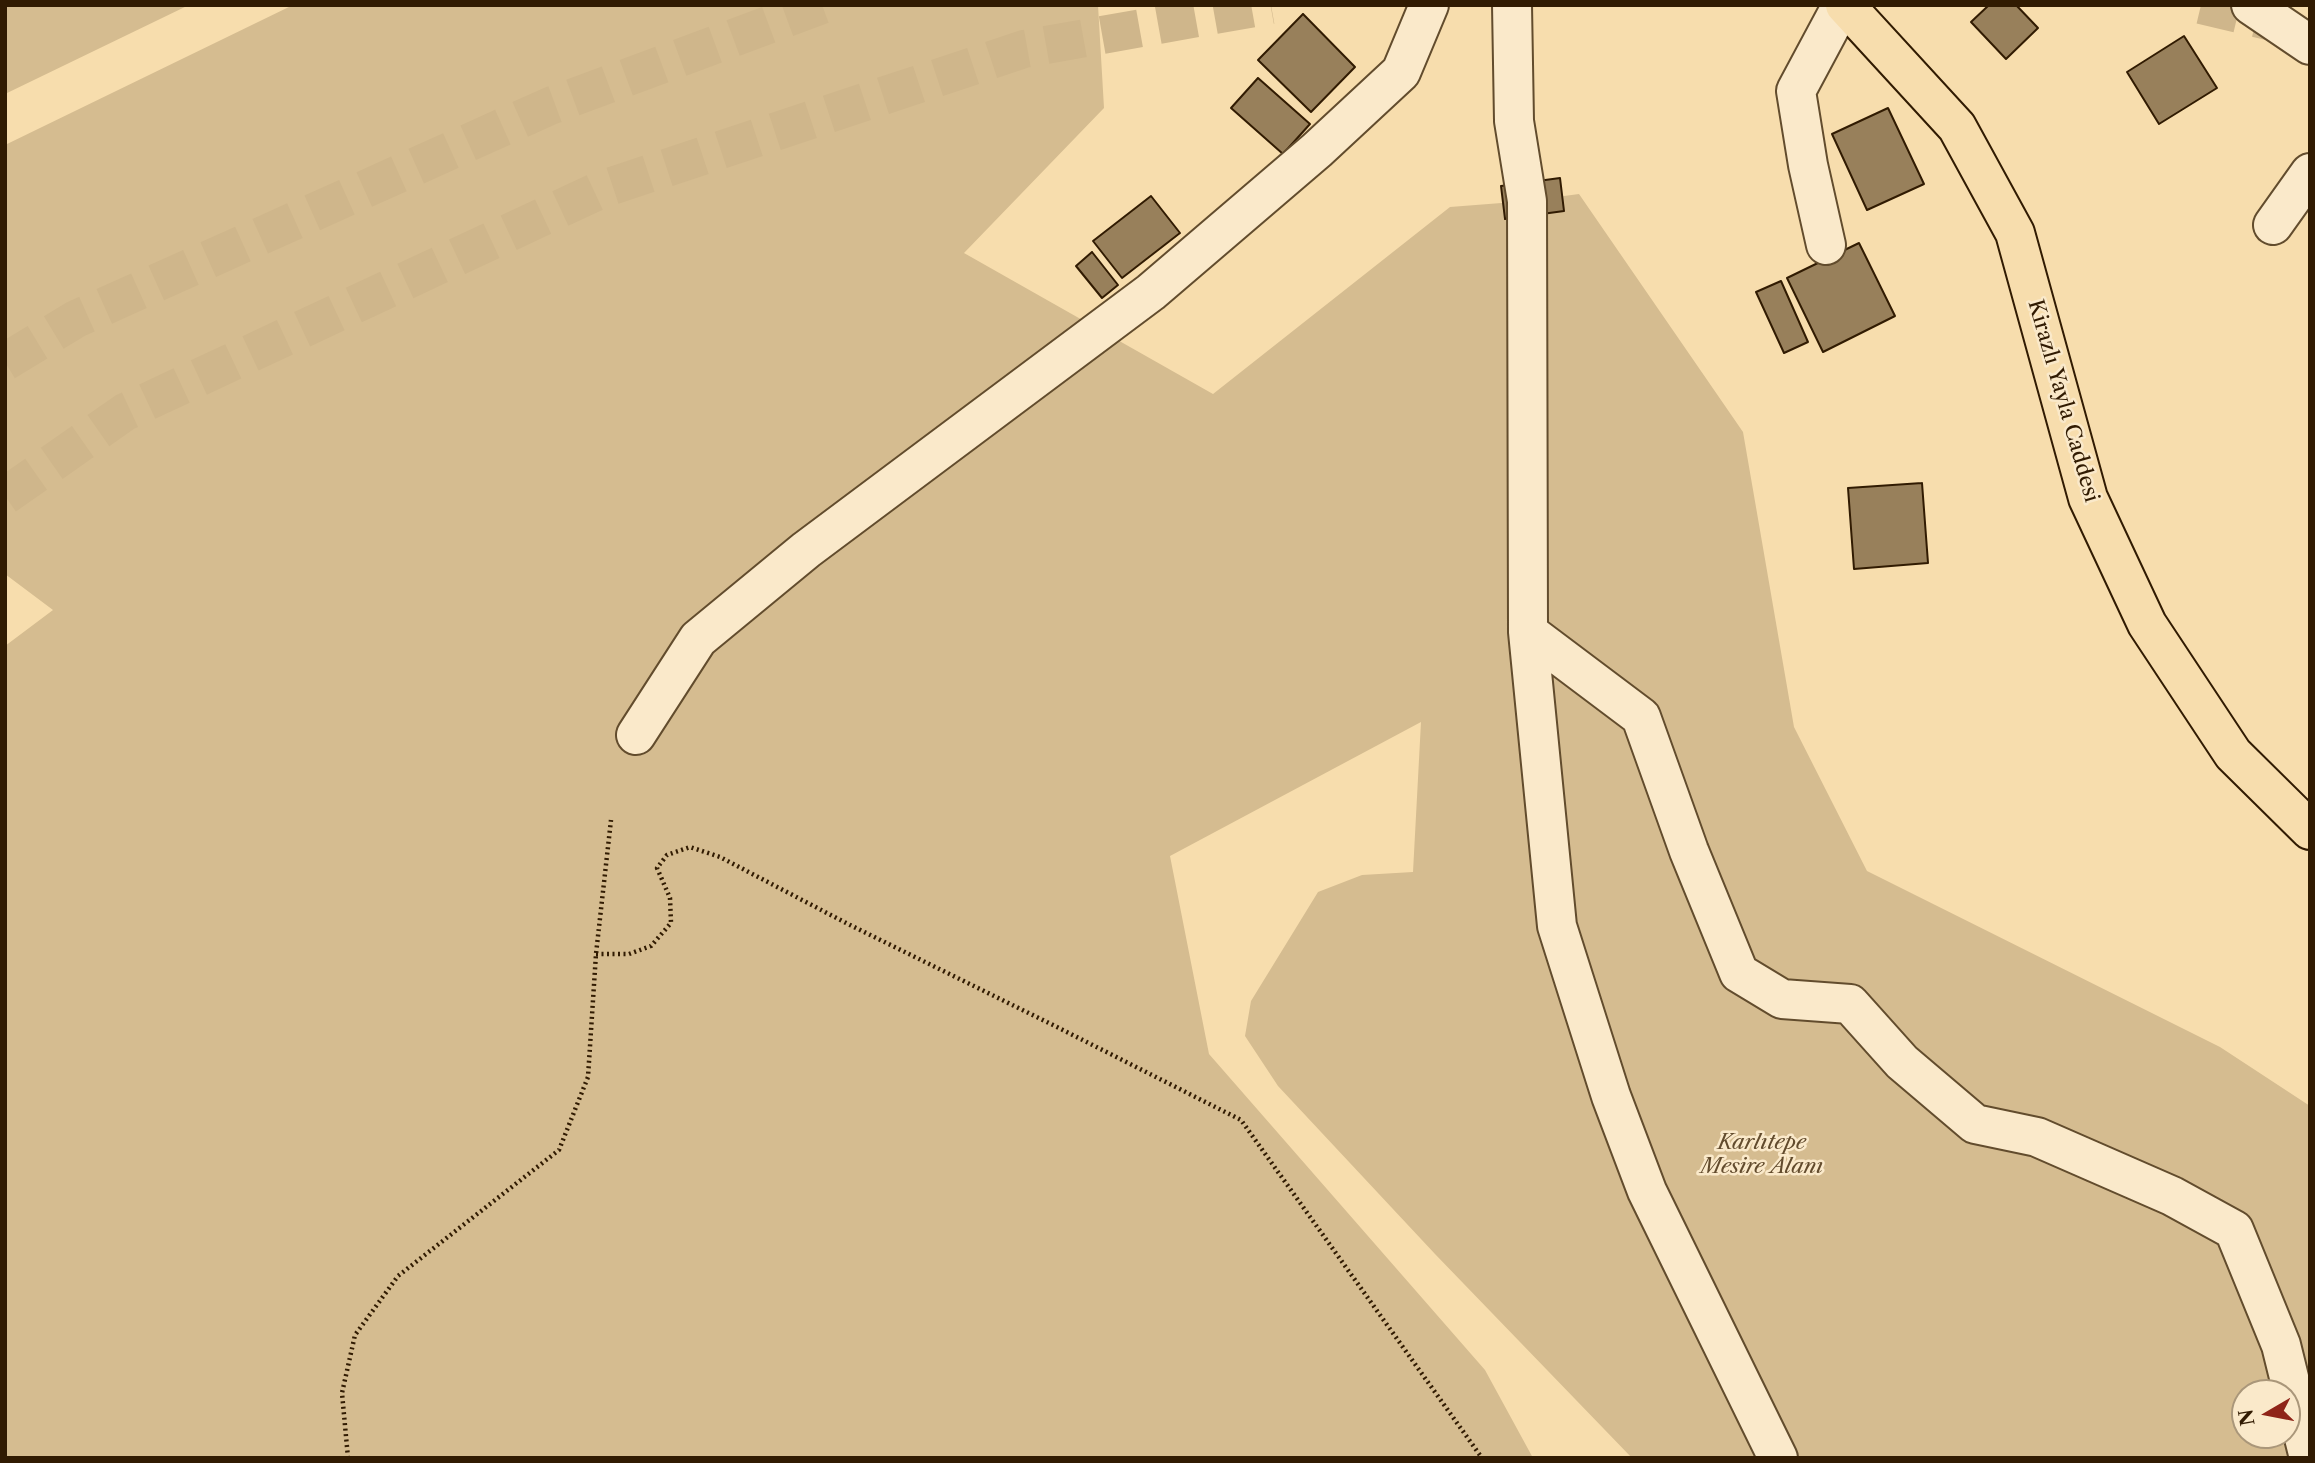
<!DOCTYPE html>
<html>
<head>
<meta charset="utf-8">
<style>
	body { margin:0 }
	#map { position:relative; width:2315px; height:1463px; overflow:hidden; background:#f7ddad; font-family:"Libre Caslon Text",serif }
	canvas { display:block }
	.frame { position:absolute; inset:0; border:7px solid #311b02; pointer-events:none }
	.north { position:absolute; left:2231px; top:1379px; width:70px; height:70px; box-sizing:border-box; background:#fae9ca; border:2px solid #aa977a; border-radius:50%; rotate:260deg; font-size:19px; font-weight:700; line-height:28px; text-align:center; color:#311b02 }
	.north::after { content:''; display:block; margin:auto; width:24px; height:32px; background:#8f2418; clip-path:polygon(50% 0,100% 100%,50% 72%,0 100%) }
</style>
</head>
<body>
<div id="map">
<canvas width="2315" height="1463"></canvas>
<div class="frame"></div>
<div class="north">N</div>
</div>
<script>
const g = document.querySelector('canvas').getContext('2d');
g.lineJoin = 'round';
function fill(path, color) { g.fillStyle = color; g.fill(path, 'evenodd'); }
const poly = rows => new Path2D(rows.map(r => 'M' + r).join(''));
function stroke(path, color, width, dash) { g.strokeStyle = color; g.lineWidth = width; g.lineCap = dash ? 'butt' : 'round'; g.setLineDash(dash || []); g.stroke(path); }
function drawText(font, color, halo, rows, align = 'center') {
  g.font = font + ' "Libre Caslon Text",serif'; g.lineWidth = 5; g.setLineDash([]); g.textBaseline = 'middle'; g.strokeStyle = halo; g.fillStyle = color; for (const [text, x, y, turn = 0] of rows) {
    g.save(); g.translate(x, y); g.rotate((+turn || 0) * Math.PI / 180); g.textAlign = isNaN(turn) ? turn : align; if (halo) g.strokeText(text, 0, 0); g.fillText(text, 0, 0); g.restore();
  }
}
fill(poly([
	[5,5,189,5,5,94],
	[293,5,1098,5,1104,108,964,253,1213,394,1450,207,1527,201,1579,194,1743,432,1794,727,1867,871,2220,1047,2310,1106,2310,1458,1632,1458,1435,1254,1278,1086,1245,1036,1251,1001,1318,892,1362,875,1413,872,1421,722,1170,856,1209,1054,1485,1370,1533,1458,5,1458,5,646,53,610,5,574,5,145],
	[2245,1393,2287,1393,2287,1435,2245,1435]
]), '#d5bc90');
const building = poly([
	[1989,5,2016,5,2038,28,2006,59,1971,22,1989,5],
	[1303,14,1355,67,1311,112,1258,60,1303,14],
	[2184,36,2217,88,2159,124,2127,72,2184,36],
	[1258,78,1310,124,1283,154,1231,108,1258,78],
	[1888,108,1924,184,1867,210,1832,134,1888,108],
	[1560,178,1564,211,1505,219,1501,186,1560,178],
	[1151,196,1180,233,1122,278,1093,241,1151,196],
	[1859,243,1895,316,1823,352,1787,278,1859,243],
	[1092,252,1118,285,1102,298,1076,266,1092,252],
	[1781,281,1808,342,1784,353,1756,292,1781,281],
	[1922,483,1928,563,1854,569,1848,488,1922,483]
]);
fill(building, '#98805b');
stroke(building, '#311b02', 2);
stroke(poly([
	[2201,5,2285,25],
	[5,362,76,319,550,106,822,5],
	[5,496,125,412,600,190,1024,49,1271,5]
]), '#cfb68b', 38, [38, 19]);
const minor = poly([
	[1512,5,1514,121,1527,201,1528,632,1557,926,1611,1096,1647,1191,1778,1458],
	[2251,5,2310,45],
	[2273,225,2310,173],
	[1826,245,1808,165,1796,91,1842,5],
	[1528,632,1641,717,1689,851,1739,973,1782,999,1850,1004,1902,1062,1975,1124,2037,1137,2172,1196,2234,1230,2281,1345,2309,1458],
	[636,735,698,639,806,550,1151,292,1317,150,1401,72,1429,5]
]);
const major = poly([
	[1845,5,1957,127,2015,233,2088,498,2147,624,2233,754,2310,830]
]);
stroke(minor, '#624c2d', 42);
stroke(major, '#311b02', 42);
stroke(poly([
	[596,954,629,954,651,946,671,923,670,898,657,868,667,855,690,847,720,857,848,924,1055,1026,1241,1120,1482,1458],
	[348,1458,342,1393,355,1335,398,1276,559,1150,588,1077,596,954,611,820]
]), '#311b02', 4.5, [2, 3.5]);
stroke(minor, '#fae9ca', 38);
stroke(major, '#f7ddad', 38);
drawText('21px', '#311b02', '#fae9ca', [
	["Kirazlı Yayla Caddesi",2063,401,74]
]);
drawText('italic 21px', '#624b2d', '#fae9ca', [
	["Karlıtepe",1762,1143],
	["Mesire Alanı",1762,1167]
]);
</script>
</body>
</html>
